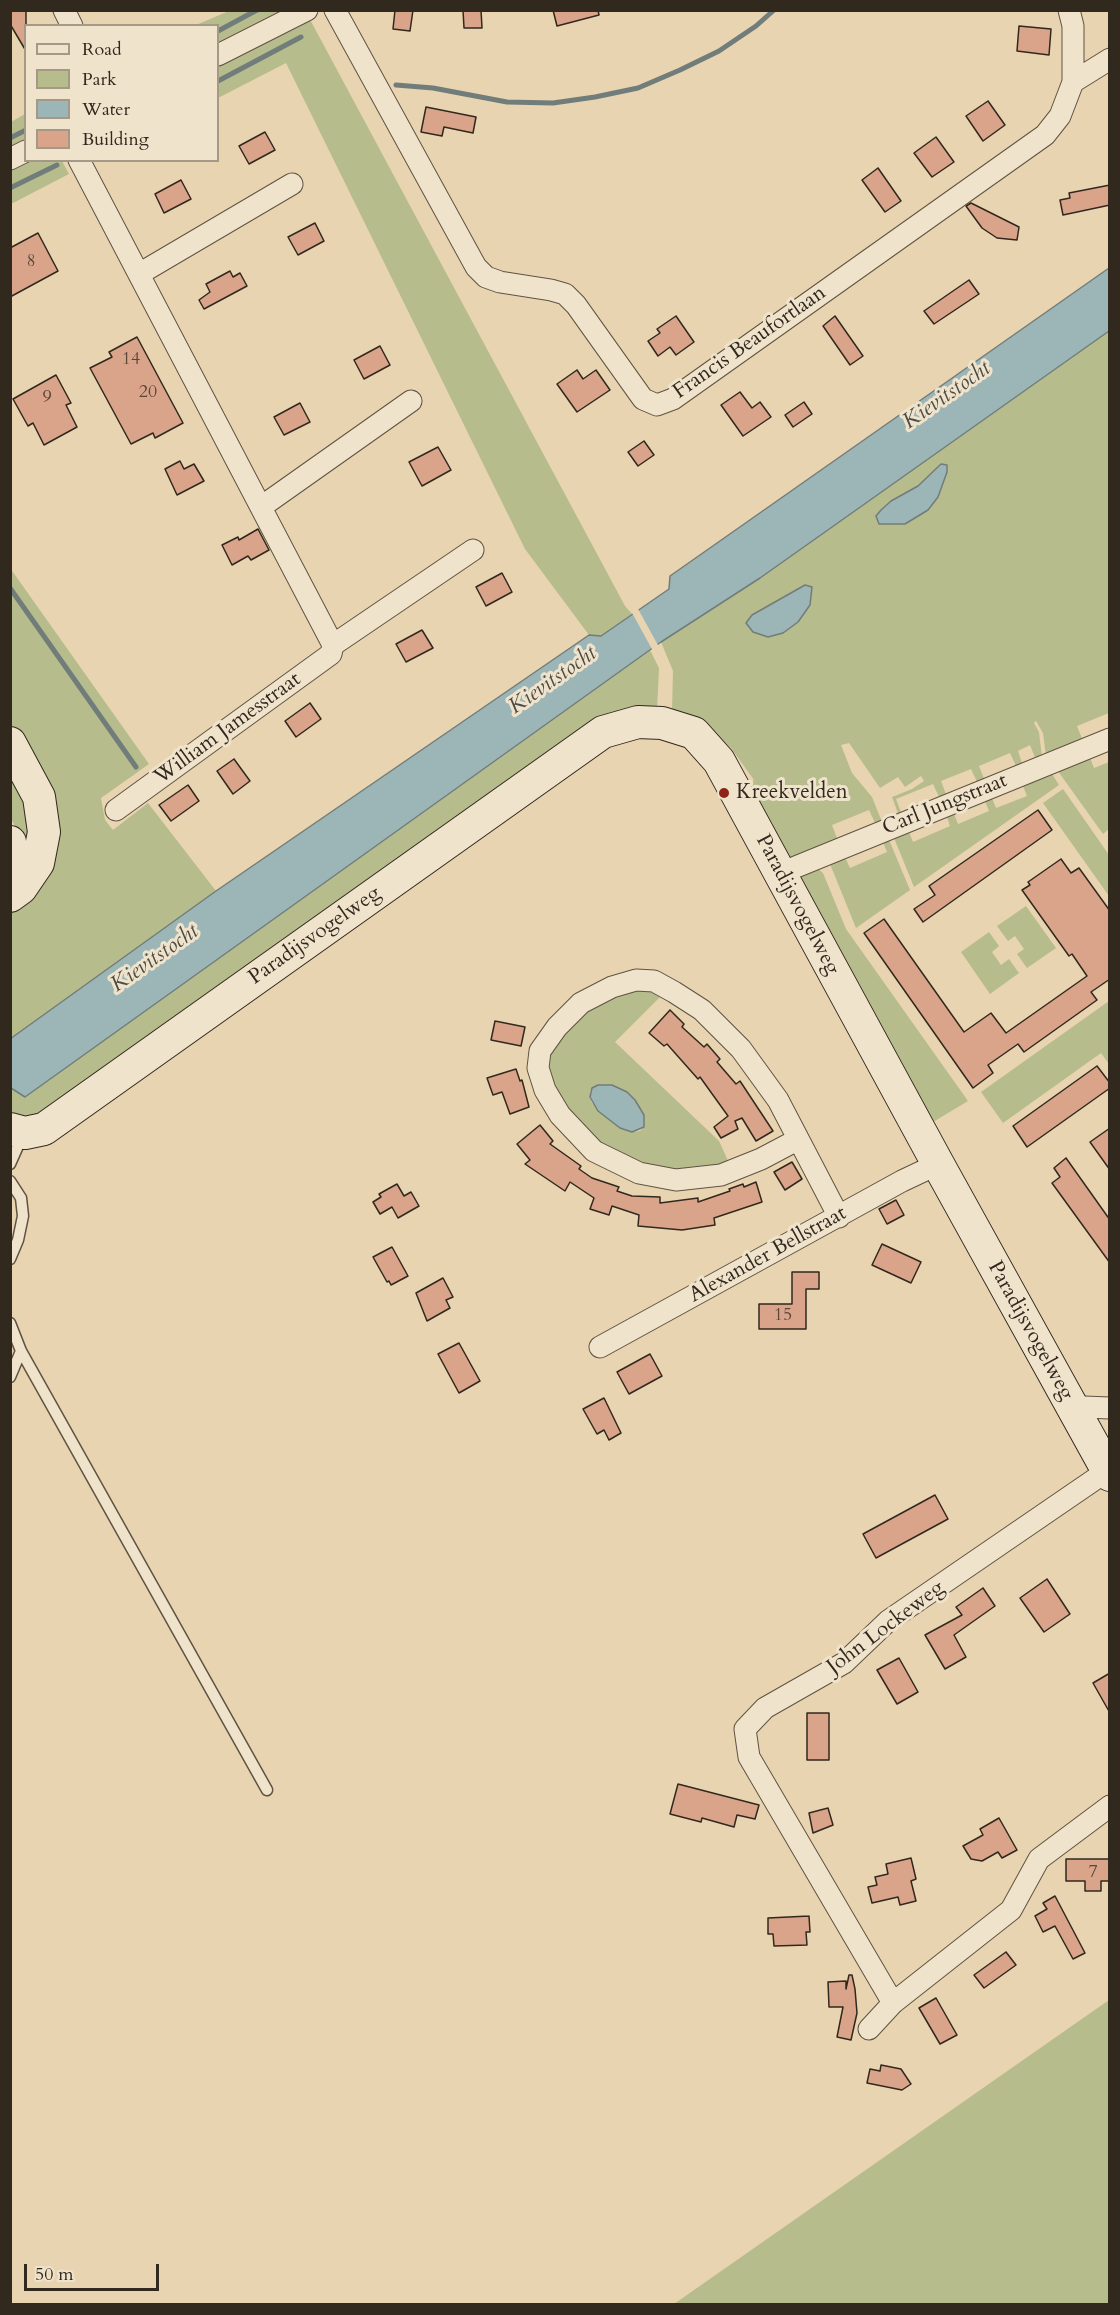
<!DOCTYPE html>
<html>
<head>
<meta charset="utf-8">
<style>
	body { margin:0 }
	#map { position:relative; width:1120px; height:2315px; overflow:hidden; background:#e8d4b0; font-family:Cardo,serif }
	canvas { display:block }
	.frame { position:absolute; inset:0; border:12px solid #31281e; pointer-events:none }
	.legend { position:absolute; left:24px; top:24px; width:195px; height:138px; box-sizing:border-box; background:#f0e3cc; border:2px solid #a49886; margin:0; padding:8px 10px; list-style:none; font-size:18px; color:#31281e }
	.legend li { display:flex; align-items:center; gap:12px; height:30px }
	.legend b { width:30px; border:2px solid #a49886 }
	.scale { position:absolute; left:24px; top:2264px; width:135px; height:27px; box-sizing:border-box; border:3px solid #31281e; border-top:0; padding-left:8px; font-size:18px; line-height:21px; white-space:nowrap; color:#31281e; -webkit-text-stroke:4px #f0e3cc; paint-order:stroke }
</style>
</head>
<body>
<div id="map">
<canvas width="1120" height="2315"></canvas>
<div class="frame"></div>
<ul class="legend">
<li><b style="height:8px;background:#f0e3cc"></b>Road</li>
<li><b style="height:16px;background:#b6bc8b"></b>Park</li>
<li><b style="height:16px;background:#9cb5b7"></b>Water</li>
<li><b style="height:16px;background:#daa48a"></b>Building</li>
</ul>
<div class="scale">50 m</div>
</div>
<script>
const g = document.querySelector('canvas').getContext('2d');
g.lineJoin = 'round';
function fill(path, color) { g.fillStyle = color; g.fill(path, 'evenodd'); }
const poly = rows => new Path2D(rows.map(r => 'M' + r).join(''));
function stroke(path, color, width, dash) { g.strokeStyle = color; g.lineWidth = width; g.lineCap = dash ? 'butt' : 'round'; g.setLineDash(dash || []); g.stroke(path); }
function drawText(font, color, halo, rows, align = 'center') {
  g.font = font + ' Cardo,serif'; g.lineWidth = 6; g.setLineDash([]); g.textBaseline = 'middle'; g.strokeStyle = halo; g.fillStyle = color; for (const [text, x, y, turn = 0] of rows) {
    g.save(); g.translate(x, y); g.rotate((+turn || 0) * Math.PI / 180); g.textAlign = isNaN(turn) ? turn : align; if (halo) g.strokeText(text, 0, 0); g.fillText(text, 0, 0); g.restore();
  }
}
fill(poly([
	[229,11,229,10,279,11,218,42,218,26,196,25],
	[307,14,625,606,632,614,601,636,589,635,525,549,286,63,218,98,218,61],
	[25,114,25,140,11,148,11,122],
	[26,161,62,161,69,174,11,204,10,169],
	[1109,331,1109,713,1077,726,1083,741,1046,756,1043,733,1036,721,1034,723,1039,732,1042,758,1036,760,1030,745,1018,751,1023,766,1017,768,1010,753,979,766,985,781,978,784,971,769,941,781,947,797,940,799,933,784,896,799,902,815,899,816,892,797,912,789,924,781,921,776,905,787,898,777,880,788,849,743,841,745,852,773,872,797,882,822,876,825,869,810,832,825,838,841,779,864,739,789,754,780,731,748,708,728,672,710,673,671,661,642,760,578],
	[941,464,942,485,938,497,881,510,891,501,918,486],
	[10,568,149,764,101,798,105,820,113,830,148,803,216,891,11,1039,11,908,45,876,11,731],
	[650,650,659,668,657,710,637,708,611,713,598,718,38,1119,11,1112,10,1088,25,1096],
	[1088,753,1094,768,1109,762,1109,829,1103,834,1055,767],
	[10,754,28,784,34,858,11,819],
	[1049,769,1059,785,914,887,892,833,907,827,913,842,950,826,945,811,952,809,958,824,989,811,983,796,990,793,996,808,1027,796,1021,781],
	[1063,789,1109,855,1109,896,1043,803],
	[887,835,910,890,856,928,828,859,843,853,850,868,887,852,881,837],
	[817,868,823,873,846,929,968,1101,923,1128,786,877],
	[1026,906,1056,948,1027,968,1017,954,1024,949,1015,936,1008,941,997,926],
	[989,932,999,946,992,952,1001,965,1009,959,1019,973,990,994,961,952],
	[636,988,664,993,615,1042,719,1141,730,1165,701,1172,641,1169,594,1144,556,1098,545,1054,563,1028,603,998],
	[620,1088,635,1100,644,1127,640,1131,632,1132,592,1103,590,1098,590,1091],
	[1109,1001,1109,1064,1101,1053,1003,1123,981,1092],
	[1109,2000,1109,2304,674,2304]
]), '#b6bc8b');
const water = poly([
	[1109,268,1109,331,760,578,661,642,25,1097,11,1088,10,1039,216,891,589,635,601,636,669,589,670,576,1109,268],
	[941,464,947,465,947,472,938,497,928,510,905,524,879,524,876,516,881,510,891,501,918,486,941,464],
	[805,585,812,587,810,605,798,622,783,633,768,637,753,632,746,623,752,615,805,585],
	[598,1085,612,1085,627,1092,635,1100,644,1115,644,1127,632,1132,620,1128,598,1111,590,1097,592,1088,598,1085]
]);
fill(water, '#9cb5b7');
stroke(water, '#717d7a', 1.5);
fill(poly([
	[637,607,659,647,653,651,631,611]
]), '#e8d4b0');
stroke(poly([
	[218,31,257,10],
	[218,81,301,37],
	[396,85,433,88,507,102,553,103,595,97,638,88,680,70,719,51,756,26,774,10],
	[10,138,26,130],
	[10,188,57,165],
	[10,588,136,767]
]), '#717d7a', 5);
const building = poly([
	[10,10,26,10,26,51,10,24,10,10],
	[395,10,413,10,410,31,393,29,395,10],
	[463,10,481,10,482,28,464,28,463,10],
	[553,10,598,10,599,15,557,26,553,10],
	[1019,26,1051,29,1049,55,1017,51,1019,26],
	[988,101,1005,125,983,141,966,116,988,101],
	[426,107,476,117,473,133,444,127,442,136,421,132,426,107],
	[265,132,275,150,249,164,239,146,265,132],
	[936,137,954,162,932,177,914,153,936,137],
	[878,168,901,201,885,212,862,180,878,168],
	[181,180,191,199,164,213,155,194,181,180],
	[1110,185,1110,205,1063,215,1060,200,1070,198,1069,193,1110,185],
	[971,203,1019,227,1017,240,997,238,982,228,966,206,971,203],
	[315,223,324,241,298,255,288,237,315,223],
	[38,233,58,271,10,297,10,248,38,233],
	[230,271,233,277,240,273,247,286,204,309,199,300,210,292,206,284,230,271],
	[969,280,979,294,934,324,924,311,969,280],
	[676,316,694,342,676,355,670,347,658,356,648,341,660,333,657,329,676,316],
	[835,316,863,356,850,365,823,326,835,316],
	[137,337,183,423,155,438,153,433,131,444,90,368,112,357,109,352,137,337],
	[380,346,390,365,364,379,354,360,380,346],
	[577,370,583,379,596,370,610,390,577,412,557,384,577,370],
	[56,375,71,403,66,405,77,427,44,445,33,423,28,426,13,399,56,375],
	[740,392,752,408,760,402,771,417,743,436,721,405,740,392],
	[804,402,812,414,793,427,785,415,804,402],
	[300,403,310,422,284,435,274,417,300,403],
	[644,441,654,455,638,466,628,452,644,441],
	[438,447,451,470,422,486,409,462,438,447],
	[180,461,184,469,194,464,204,481,177,495,165,469,180,461],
	[258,529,269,550,251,560,248,556,232,565,222,545,238,537,239,540,258,529],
	[502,573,512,592,486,606,476,587,502,573],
	[422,630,433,648,406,662,396,644,422,630],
	[310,703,321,719,296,737,285,721,310,703],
	[234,759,250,781,233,794,217,771,234,759],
	[188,785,199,801,171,821,159,805,188,785],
	[1038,810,1052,830,923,922,914,909,935,895,929,886,1038,810],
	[1061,859,1071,873,1079,868,1110,911,1110,979,1091,992,1097,1000,1024,1052,1018,1044,988,1065,993,1073,973,1088,864,933,884,919,964,1032,991,1013,1006,1033,1087,976,1072,954,1069,956,1022,890,1030,885,1028,882,1061,859],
	[670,1010,684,1024,682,1027,704,1047,707,1044,720,1059,717,1062,736,1084,740,1081,773,1131,756,1141,742,1118,735,1121,738,1129,721,1138,714,1127,728,1116,700,1077,698,1079,667,1044,664,1046,649,1033,670,1010],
	[495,1021,525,1027,521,1046,491,1040,495,1021],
	[1097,1066,1110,1083,1110,1088,1027,1147,1013,1126,1097,1066],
	[516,1069,520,1081,522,1080,529,1107,510,1114,502,1092,493,1095,487,1078,516,1069],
	[540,1125,553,1141,550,1144,581,1166,579,1169,592,1178,619,1187,617,1191,632,1196,660,1197,660,1203,698,1198,698,1202,730,1191,729,1189,743,1184,744,1187,756,1182,762,1202,714,1218,715,1225,682,1230,638,1226,639,1215,612,1206,609,1215,590,1209,594,1198,570,1182,565,1191,525,1164,530,1160,517,1144,540,1125],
	[1110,1128,1110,1170,1090,1142,1110,1128],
	[1066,1158,1110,1220,1110,1263,1052,1183,1060,1177,1054,1168,1066,1158],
	[792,1162,802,1179,785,1190,774,1172,792,1162],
	[397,1184,404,1196,411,1192,419,1206,398,1218,392,1207,380,1214,373,1202,381,1197,379,1194,397,1184],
	[896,1200,904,1215,887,1224,879,1209,896,1200],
	[882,1244,921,1262,911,1283,872,1265,882,1244],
	[392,1247,408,1276,391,1285,389,1281,387,1282,373,1257,392,1247],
	[792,1272,819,1272,819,1289,806,1289,806,1329,759,1329,759,1304,792,1304,792,1272],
	[443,1278,453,1297,446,1300,450,1308,427,1321,416,1293,443,1278],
	[459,1343,480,1381,459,1393,438,1354,459,1343],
	[650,1354,662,1376,629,1394,617,1372,650,1354],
	[604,1398,621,1433,609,1440,604,1430,597,1434,583,1409,604,1398],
	[935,1495,948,1519,876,1558,863,1534,935,1495],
	[1047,1579,1070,1614,1044,1632,1020,1598,1047,1579],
	[983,1588,995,1606,954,1635,966,1657,945,1669,925,1635,962,1615,956,1607,983,1588],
	[899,1658,918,1692,897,1704,877,1670,899,1658],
	[1110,1673,1110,1713,1093,1683,1110,1673],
	[807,1713,829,1713,829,1760,807,1760,807,1713],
	[678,1784,759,1805,755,1819,737,1815,734,1827,702,1818,701,1822,670,1814,678,1784],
	[828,1808,833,1825,813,1833,809,1813,828,1808],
	[999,1818,1017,1850,1002,1858,998,1852,982,1861,971,1859,963,1846,983,1835,980,1829,999,1818],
	[911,1858,916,1879,911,1881,916,1901,900,1905,898,1897,872,1903,868,1887,877,1885,875,1877,888,1874,886,1864,911,1858],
	[1066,1859,1110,1859,1110,1881,1101,1881,1101,1891,1085,1891,1085,1881,1066,1881,1066,1859],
	[1055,1896,1085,1953,1073,1959,1055,1926,1043,1932,1035,1916,1047,1909,1043,1903,1055,1896],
	[809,1916,810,1932,806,1932,807,1945,774,1946,773,1934,768,1934,768,1918,809,1916],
	[1006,1952,1016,1965,984,1988,974,1975,1006,1952],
	[849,1975,852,1975,855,1989,857,2013,851,2040,837,2037,843,2007,829,2007,828,1982,846,1981,846,1989,849,1975],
	[936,1998,957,2035,940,2044,919,2008,936,1998],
	[881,2065,901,2069,911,2084,902,2090,867,2083,870,2069,880,2071,881,2065]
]);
fill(building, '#daa48a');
stroke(building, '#31281e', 1.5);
const lane = poly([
	[10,1164,18,1146,15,1136],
	[10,1181,21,1198,23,1216,18,1240,10,1259],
	[10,1323,21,1351,267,1790],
	[10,1377,21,1351]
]);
const street = poly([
	[64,10,72,26],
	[335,10,476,267,486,277,500,282,551,290,565,294,576,305,643,399,657,405,673,399,1045,135,1060,116,1073,82,1110,59],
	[1069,10,1073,26,1073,82],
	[218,55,307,10],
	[10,159,26,151],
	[79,160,333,645,331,654,116,810],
	[139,274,292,184],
	[261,507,411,401],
	[333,645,473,550],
	[781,873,1110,739],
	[797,1140,761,1159,721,1175,676,1180,639,1173,594,1151,560,1115,545,1090,538,1068,540,1051,557,1027,581,1003,612,987,636,980,654,981,674,992,702,1010,741,1049,778,1100,839,1217],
	[600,1347,902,1181,938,1164],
	[1073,1409,1084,1407,1110,1408],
	[893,2003,749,1757,745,1729,765,1708,844,1663,888,1621,1107,1471],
	[869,2029,893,2003,1011,1910,1039,1859,1110,1806]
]);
const secondary = poly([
	[10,743,39,797,44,832,38,863,21,888,10,896],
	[10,842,12,870,10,878],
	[10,1129,25,1133,44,1129,603,732,638,722,662,723,694,733,719,761,938,1164,1110,1475]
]);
stroke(lane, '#5f5342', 13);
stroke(street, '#5f5342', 23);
stroke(secondary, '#31281e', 34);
stroke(lane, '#f0e3cc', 10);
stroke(street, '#f0e3cc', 21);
stroke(secondary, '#f0e3cc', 32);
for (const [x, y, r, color] of [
	[724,793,6,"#8f2418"]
]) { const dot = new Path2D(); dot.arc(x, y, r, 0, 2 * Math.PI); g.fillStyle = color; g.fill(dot); stroke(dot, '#f0e3cc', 2); }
drawText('18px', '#5b4739', null, [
	["8",31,262],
	["14",131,360],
	["20",148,393],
	["9",47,398],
	["15",783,1316],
	["7",1093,1873]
]);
drawText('21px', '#31281e', '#f0e3cc', [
	["Francis Beaufortlaan",750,343,-35],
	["William Jamesstraat",228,729,-36],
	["Carl Jungstraat",945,805,-22],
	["Paradijsvogelweg",797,905,62],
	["Paradijsvogelweg",315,936,-35],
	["Alexander Bellstraat",768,1255,-29],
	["Paradijsvogelweg",1030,1331,61],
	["John Lockeweg",886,1628,-37]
]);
drawText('21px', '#31281e', '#f0e3cc', [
	["Kreekvelden",736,793]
], 'left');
drawText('italic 22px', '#4c4b44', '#f0e3cc', [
	["Kievitstocht",947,396,-35],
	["Kievitstocht",553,681,-35],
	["Kievitstocht",155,959,-35]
]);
</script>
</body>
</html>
